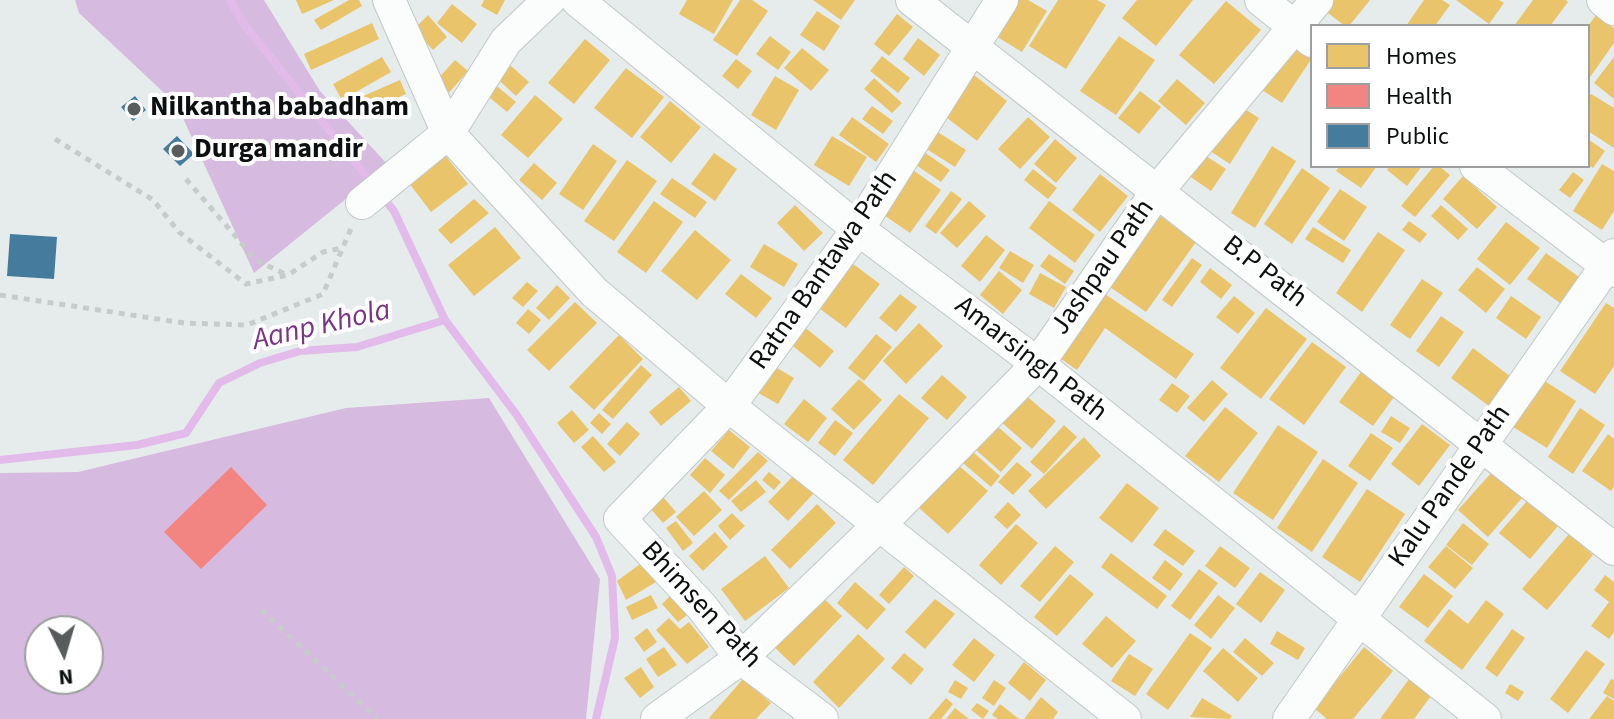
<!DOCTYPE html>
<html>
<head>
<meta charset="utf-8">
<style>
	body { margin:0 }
	#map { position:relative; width:1614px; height:719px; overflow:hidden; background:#e6ecec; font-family:"Source Sans 3",sans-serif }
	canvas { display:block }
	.legend { position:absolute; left:1310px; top:24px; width:280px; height:144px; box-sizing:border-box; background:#fff; border:2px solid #9d9f9f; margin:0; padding:10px 14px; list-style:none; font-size:24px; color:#0b0f0f }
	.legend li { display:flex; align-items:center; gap:16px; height:40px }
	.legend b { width:40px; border:2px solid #9d9f9f }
	.north { position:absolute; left:24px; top:615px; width:80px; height:80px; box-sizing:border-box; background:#fff; border:2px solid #9d9f9f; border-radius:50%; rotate:175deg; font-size:22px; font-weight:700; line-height:32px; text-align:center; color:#0b0f0f }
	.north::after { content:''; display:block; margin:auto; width:28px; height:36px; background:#585c5c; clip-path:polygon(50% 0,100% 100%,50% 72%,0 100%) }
</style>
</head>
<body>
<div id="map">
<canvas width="1614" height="719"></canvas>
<ul class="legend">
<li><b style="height:22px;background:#e9c46a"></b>Homes</li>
<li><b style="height:22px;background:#f28482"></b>Health</li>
<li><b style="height:22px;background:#457b9d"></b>Public</li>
</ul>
<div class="north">N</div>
</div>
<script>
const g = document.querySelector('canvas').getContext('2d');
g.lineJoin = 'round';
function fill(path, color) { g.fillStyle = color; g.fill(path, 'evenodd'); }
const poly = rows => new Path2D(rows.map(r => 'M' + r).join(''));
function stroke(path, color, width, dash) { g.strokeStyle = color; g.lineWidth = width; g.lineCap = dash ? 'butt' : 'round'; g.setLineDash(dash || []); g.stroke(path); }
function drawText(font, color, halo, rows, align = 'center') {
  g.font = font + ' "Source Sans 3",sans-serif'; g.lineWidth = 8; g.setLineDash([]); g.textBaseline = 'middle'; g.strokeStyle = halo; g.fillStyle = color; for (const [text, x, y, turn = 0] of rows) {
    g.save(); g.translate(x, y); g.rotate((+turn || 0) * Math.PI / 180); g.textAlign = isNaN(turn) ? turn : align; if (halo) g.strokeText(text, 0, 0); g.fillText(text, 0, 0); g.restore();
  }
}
fill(poly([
	[75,0,264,0,320,91,388,165,254,273,177,105,79,13],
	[489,398,600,579,586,719,0,719,0,473,78,472,346,408],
	[40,631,88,631,88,679,40,679]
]), '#d7badf');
fill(poly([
	[296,0,334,0,302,14],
	[349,0,359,0,362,6,321,30,314,20],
	[484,0,505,0,497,15,481,6],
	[687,0,733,0,714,34,679,14],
	[740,0,752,0,768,11,737,56,713,40],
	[813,0,855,0,841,20],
	[1015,0,1028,0,1047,11,1022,52,994,35],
	[1058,0,1097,0,1106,5,1066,69,1029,46],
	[1137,0,1193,0,1156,46,1122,18],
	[1332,0,1370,0,1349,26,1345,26,1324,10],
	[1424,0,1442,0,1450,5,1435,26,1406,26],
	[1456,0,1499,0,1504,3,1489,24],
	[1533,0,1566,0,1568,2,1550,26,1514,26],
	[1226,1,1261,30,1214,84,1179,55],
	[452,4,477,24,462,43,437,23],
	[817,11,840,26,824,51,800,35],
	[897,14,913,27,889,56,874,44],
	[428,15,447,37,433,50,414,29],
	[1596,15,1614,28,1614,43,1588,80,1588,26],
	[372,23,379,39,311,70,304,54],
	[770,36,791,52,778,70,756,54],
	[1119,36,1155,60,1116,115,1080,91],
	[918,38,940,55,924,76,903,59],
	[585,39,610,60,574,104,548,83],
	[1293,43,1312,58,1282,103,1262,90],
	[802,48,829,70,811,91,784,68],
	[882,56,910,78,898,93,870,71],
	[382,57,391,72,342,100,333,84],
	[1614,57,1614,99,1594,83],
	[502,58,529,82,516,96,490,72],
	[736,59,752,71,738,89,722,76],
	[455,60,468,71,447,95,434,83],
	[626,68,664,97,632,138,594,108],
	[969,71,1007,101,977,141,938,111],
	[775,76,799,90,776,130,751,115],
	[874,78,902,103,892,113,864,89],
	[1177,79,1205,103,1186,125,1158,101],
	[400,80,406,94,351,118,345,104],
	[493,83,516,102,507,112,484,93],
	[1140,91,1161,107,1139,134,1118,118],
	[1591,94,1614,108,1614,148,1588,131,1588,99],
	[535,95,563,119,528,158,501,135],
	[670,101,701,127,671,163,640,137],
	[1235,103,1259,118,1230,164,1207,149],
	[872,106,893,121,883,134,862,119],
	[852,117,889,144,876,162,839,135],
	[1028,117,1050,137,1020,169,998,149],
	[936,131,966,150,955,167,925,148],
	[832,136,867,157,849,186,814,165],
	[1055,139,1077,158,1056,183,1034,164],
	[1588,139,1605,151,1593,168,1588,165],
	[593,144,617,161,583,210,559,194],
	[1272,146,1296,161,1255,228,1231,213],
	[924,152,950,170,941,182,916,165],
	[1200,152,1226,169,1211,191,1185,173],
	[714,153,737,169,715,201,691,184],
	[445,155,468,184,431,212,409,183],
	[627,160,657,181,614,241,584,221],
	[534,163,557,183,542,200,519,180],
	[1602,164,1614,171,1614,211,1602,230,1573,211],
	[1340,166,1377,166,1361,188,1336,171],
	[1390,166,1422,166,1407,186,1387,170],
	[1434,166,1439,166,1450,175,1415,217,1401,206],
	[1302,168,1330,188,1292,244,1264,224],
	[1033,169,1057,188,1048,199,1024,180],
	[913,170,941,190,910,233,881,213],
	[1573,172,1584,180,1570,198,1559,190],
	[1100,174,1128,196,1100,232,1072,210],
	[1463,176,1497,207,1477,229,1443,199],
	[672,178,707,202,695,218,660,194],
	[1340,189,1367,207,1344,241,1317,222],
	[951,191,962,199,936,234,925,226],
	[474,199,489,213,451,244,438,230],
	[654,201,683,222,646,273,617,252],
	[969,201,986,216,957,248,940,233],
	[1049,201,1095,235,1075,263,1029,228],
	[795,205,823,233,804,251,777,223],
	[1441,205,1468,229,1458,240,1431,216],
	[1160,216,1196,242,1146,312,1110,287],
	[1409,221,1427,234,1420,243,1402,230],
	[1506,222,1540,248,1510,285,1477,259],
	[495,227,521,258,474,296,448,265],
	[1313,227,1351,250,1343,263,1305,239],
	[695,230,731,260,697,300,661,271],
	[1378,232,1405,250,1362,312,1336,293],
	[986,235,1005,250,980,282,961,266],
	[764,244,798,264,784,287,750,267],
	[1010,251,1034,265,1023,283,999,268],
	[1546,253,1579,277,1560,303,1527,279],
	[1049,254,1074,271,1065,284,1040,266],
	[845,258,880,284,846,328,812,303],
	[1192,258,1202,265,1172,307,1162,300],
	[1477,267,1505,289,1486,313,1458,290],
	[1210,268,1232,285,1221,299,1200,282],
	[999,271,1022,290,1003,314,980,295],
	[1040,273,1066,287,1054,308,1029,294],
	[741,274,772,298,756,318,725,294],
	[1422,279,1443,293,1410,339,1390,325],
	[527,282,538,291,523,307,512,298],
	[557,285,570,298,549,320,536,308],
	[1102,292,1194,354,1176,379,1105,328,1077,370,1057,356],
	[900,294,917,307,896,332,879,318],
	[1234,296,1255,313,1238,334,1216,317],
	[1511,296,1541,317,1526,339,1496,318],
	[575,302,597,323,549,371,527,350],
	[1606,303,1614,308,1614,366,1595,394,1560,371],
	[1266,308,1307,339,1261,399,1220,368],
	[528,309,541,320,529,334,516,323],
	[1441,316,1464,332,1439,367,1416,351],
	[919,323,943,346,906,384,883,361],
	[802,325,834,351,820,368,788,342],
	[876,334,892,347,864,381,848,368],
	[619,335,643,359,594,410,569,387],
	[1312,342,1346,367,1304,425,1269,399],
	[1473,348,1511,377,1489,406,1451,378],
	[767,362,794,378,778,404,751,389],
	[641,365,652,375,613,419,602,410],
	[1361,372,1394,397,1373,426,1339,402],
	[942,375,967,397,947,420,921,398],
	[859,379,882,400,854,430,831,409],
	[1212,380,1228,394,1204,422,1187,408],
	[1543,380,1576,401,1547,448,1513,427],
	[1172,383,1190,396,1177,413,1159,400],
	[679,387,691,401,661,426,649,412],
	[899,394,929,418,873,485,843,460],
	[1024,394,1056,421,1032,449,1000,421],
	[804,399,827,418,808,442,784,424],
	[1225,407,1258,433,1219,482,1185,456],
	[1580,408,1605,425,1573,474,1548,457],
	[572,410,589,430,574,443,557,423],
	[599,413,611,424,602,434,590,423],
	[1391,416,1410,428,1400,443,1381,432],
	[835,420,853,433,835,456,818,443],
	[627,422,640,434,620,456,607,444],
	[1422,424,1450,445,1419,486,1391,464],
	[1064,425,1077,437,1044,474,1030,462],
	[1278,425,1318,452,1273,520,1233,493],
	[997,426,1022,448,1001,472,976,450],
	[729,430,750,447,733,469,711,451],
	[1371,433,1393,448,1370,481,1348,466],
	[1608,434,1614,439,1614,486,1611,491,1582,471],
	[593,436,616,462,604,472,581,447],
	[1084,437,1101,456,1046,509,1028,491],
	[758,452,768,461,729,500,719,491],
	[973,452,1000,476,991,487,963,463],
	[705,458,725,475,710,493,690,475],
	[1323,459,1358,483,1312,552,1277,528],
	[1017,462,1032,475,1013,495,998,482],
	[956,463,988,491,948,534,917,506],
	[769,472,781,482,774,490,762,480],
	[1492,472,1522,498,1488,537,1458,510],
	[794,475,814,493,788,521,768,502],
	[756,480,766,492,741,512,731,501],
	[1127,483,1159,508,1132,543,1099,518],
	[1367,489,1405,514,1360,582,1322,557],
	[704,491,722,510,694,536,676,517],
	[663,497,676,512,663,523,650,508],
	[1528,500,1558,526,1530,559,1499,533],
	[1008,502,1021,515,1007,529,994,517],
	[817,504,836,523,790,569,771,550],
	[732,513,745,526,730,540,718,526],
	[676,521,693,543,683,551,666,528],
	[1463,523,1489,544,1472,565,1446,545],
	[1016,524,1038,543,1001,585,979,565],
	[1165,529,1195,551,1183,566,1153,545],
	[715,532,728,547,703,571,689,556],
	[1569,534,1593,555,1547,610,1522,589],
	[1055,546,1074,562,1040,602,1020,586],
	[1220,546,1250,568,1235,588,1205,566],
	[1446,546,1473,568,1455,589,1428,567],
	[1111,553,1167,596,1157,609,1101,567],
	[765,556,789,588,745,621,721,589],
	[1165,560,1183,574,1170,591,1152,578],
	[643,562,656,582,626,600,617,581],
	[904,567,914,576,889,604,879,595],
	[1199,569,1218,583,1190,620,1171,606],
	[1260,572,1285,590,1261,623,1236,604],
	[1070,574,1094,594,1057,636,1034,617],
	[1424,574,1453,596,1428,628,1399,607],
	[1605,575,1614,582,1614,632,1609,639,1591,626,1609,602,1594,590],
	[855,582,886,609,867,630,837,603],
	[651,595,658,608,632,620,626,607],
	[1218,595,1235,608,1211,639,1194,625],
	[670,596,687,615,678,622,662,604],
	[821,596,842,616,794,666,771,644],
	[935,599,955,614,925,649,905,632],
	[1486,600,1504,614,1462,670,1424,641,1449,609,1468,624],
	[1106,616,1136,641,1112,668,1082,644],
	[669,618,680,629,689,622,709,647,687,664,656,630],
	[647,628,657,642,644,652,634,638],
	[1512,629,1525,638,1497,677,1485,668],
	[1277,631,1305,648,1298,660,1270,644],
	[1190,633,1212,648,1168,710,1146,694],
	[858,634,885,659,839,708,813,682],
	[974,638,995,655,974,682,952,665],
	[1245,638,1274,663,1262,676,1233,652],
	[664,647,677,665,658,677,646,659],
	[1364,647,1393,671,1353,719,1327,719,1314,708],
	[1223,648,1258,678,1238,702,1203,671],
	[1586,650,1605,664,1568,713,1550,699],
	[904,653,924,669,911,685,891,668],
	[1129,654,1153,669,1135,696,1111,681],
	[1024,662,1046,680,1030,701,1008,683],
	[641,667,654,687,640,698,624,678],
	[743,679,771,703,756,719,711,719,709,718],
	[1409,679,1431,696,1414,719,1380,719],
	[1611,679,1614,680,1614,699,1603,693],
	[955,680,968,688,961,699,948,692],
	[994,680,1006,688,994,706,982,698],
	[1510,684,1524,692,1518,701,1505,693],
	[1607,696,1614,701,1614,719,1589,719],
	[1041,697,1058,712,1053,719,1024,719],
	[946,698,953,704,941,719,928,719],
	[1202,698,1232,716,1230,719,1190,717],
	[977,703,989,711,983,719,971,710],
	[1000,704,1019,719,998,719,992,715],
	[955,708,969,719,946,719]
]), '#e9c46a');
fill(poly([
	[231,467,267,505,201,569,164,532]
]), '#f28482');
fill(poly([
	[135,96,146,110,133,121,121,107],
	[177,136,194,154,180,166,163,149],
	[10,234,57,237,54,279,7,276]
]), '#457b9d');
stroke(poly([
	[230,0,243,23,374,186],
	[382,196,394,211,445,320,516,414,596,537,612,576,615,638,596,719],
	[0,460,137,445,186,433,219,383,260,363,300,351,357,347,445,320]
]), '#e2bbeb', 8);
const minor = poly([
	[389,0,448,133,594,292,729,406,1125,719],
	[577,0,858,229,1038,364,1485,719],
	[912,0,1614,549],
	[1261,0,1312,41],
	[1603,0,1614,9],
	[1476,166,1614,271],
	[362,203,448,133,506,41,549,0],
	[657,719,741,658,879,525,1038,364,1158,190,1317,0],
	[822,719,741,658,702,607,620,519,729,406,858,229,1002,0],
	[1289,719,1614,255]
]);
stroke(minor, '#c2c7c7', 34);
stroke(poly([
	[55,139,153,200,179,232,246,284,288,275,323,252,342,248],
	[186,179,256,260,287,275],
	[0,295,184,323,247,325,323,294,352,226],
	[261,610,378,719]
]), '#c8cbcb', 5, [6, 6]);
stroke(minor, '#fbfcfc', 32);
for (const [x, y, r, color] of [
	[134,109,8,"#585c5c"],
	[178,151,8,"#585c5c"]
]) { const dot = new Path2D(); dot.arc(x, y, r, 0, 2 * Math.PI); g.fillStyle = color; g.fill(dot); stroke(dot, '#fff', 3); }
drawText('bold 28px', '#0b0f0f', '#fff', [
	["Nilkantha babadham",150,109],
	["Durga mandir",194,151]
], 'left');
drawText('28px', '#0b0f0f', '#fff', [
	["Jashpau Path",1104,268,-55],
	["Ratna Bantawa Path",825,271,-55],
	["B.P Path",1264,273,38],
	["Amarsingh Path",1030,360,38],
	["Kalu Pande Path",1451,487,-55],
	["Bhimsen Path",700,606,47]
]);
drawText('italic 30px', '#783485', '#fff', [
	["Aanp Khola",322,327,-13]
]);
</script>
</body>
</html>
